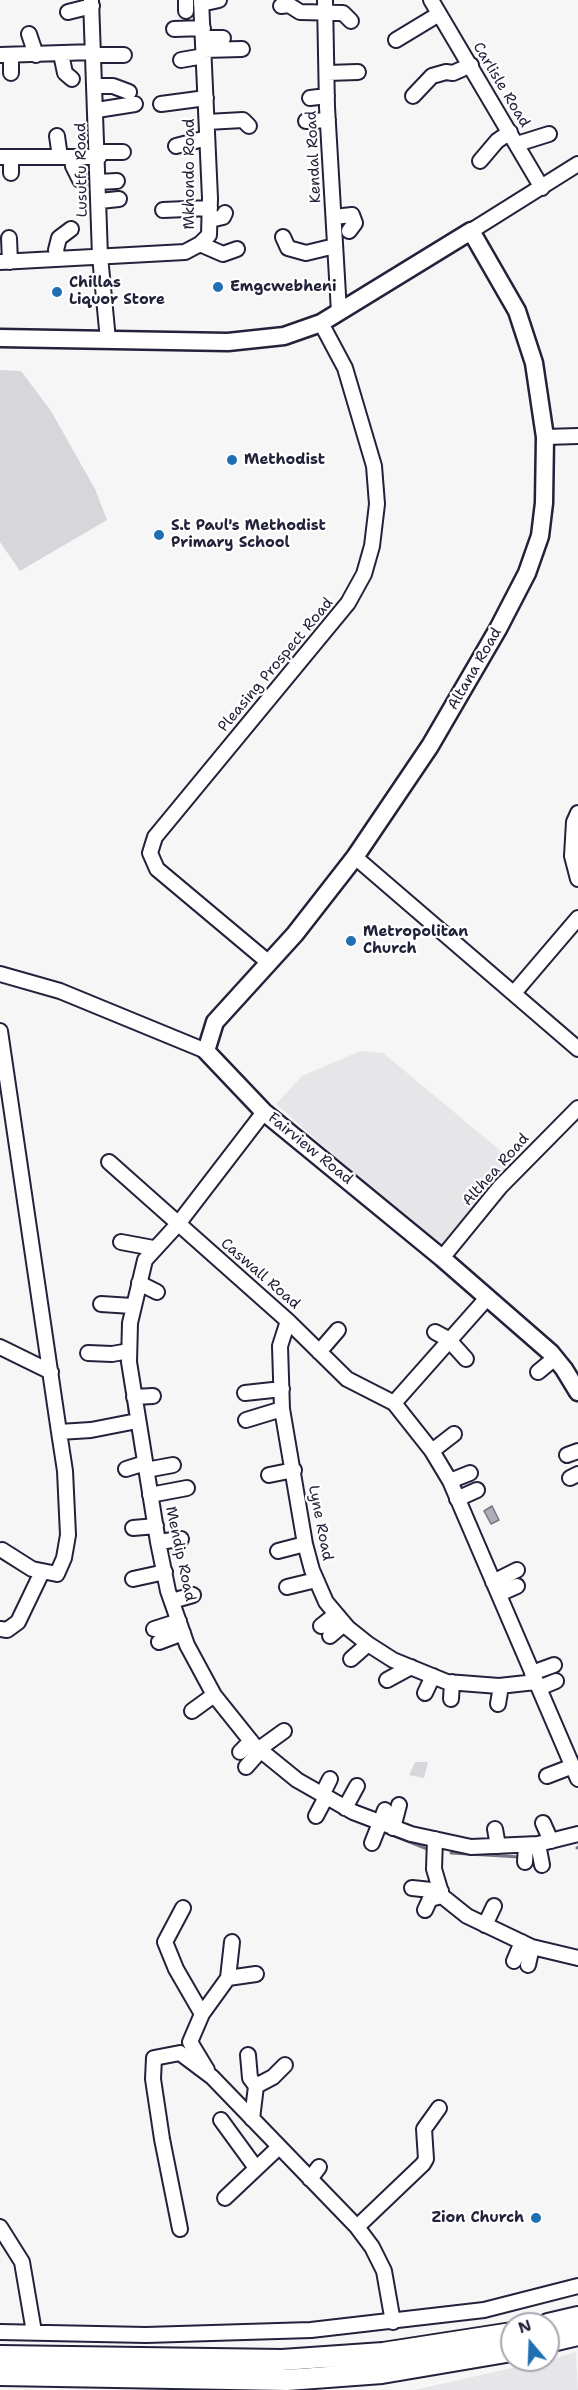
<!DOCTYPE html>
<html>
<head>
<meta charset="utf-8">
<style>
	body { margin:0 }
	#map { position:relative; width:578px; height:2390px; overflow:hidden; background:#f6f6f7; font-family:"Shantell Sans",sans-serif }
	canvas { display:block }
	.north { position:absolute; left:500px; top:2312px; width:60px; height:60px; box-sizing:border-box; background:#fff; border:2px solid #a7a7b1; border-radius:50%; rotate:341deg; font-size:16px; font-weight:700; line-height:24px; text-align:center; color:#22223b }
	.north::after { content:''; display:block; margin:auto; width:21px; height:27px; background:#1f6fb2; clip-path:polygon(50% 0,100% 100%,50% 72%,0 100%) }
</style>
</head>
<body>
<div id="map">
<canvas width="578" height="2390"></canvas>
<div class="north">N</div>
</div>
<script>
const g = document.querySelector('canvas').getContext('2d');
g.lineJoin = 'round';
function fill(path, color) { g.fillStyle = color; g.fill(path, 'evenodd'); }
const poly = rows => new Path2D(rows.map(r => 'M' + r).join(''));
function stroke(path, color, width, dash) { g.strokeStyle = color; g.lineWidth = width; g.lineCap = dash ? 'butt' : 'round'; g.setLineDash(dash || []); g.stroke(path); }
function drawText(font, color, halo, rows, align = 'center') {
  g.font = font + ' "Shantell Sans",sans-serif'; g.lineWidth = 4.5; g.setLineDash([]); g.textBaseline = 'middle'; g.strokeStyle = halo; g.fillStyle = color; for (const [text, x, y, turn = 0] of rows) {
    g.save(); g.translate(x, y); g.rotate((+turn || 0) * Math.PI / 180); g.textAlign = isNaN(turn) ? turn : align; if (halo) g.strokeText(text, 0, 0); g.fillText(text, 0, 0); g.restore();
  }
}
fill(poly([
	[360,1051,383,1053,514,1162,439,1248,276,1104,302,1076],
	[576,2352,578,2390,414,2390,548,2360]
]), '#e6e6e9');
fill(poly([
	[0,370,21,371,51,411,95,489,107,520,20,571,0,542],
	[415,1762,428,1762,424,1778,409,1775]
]), '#d7d7db');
const water = poly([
	[492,1506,499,1520,491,1524,484,1511,492,1506]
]);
fill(water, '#aeaeb7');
stroke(water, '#767685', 1.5);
stroke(poly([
	[128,1399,129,1412],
	[165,1602,170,1618],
	[384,1832,430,1850],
	[577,1848,578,1847],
	[451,1853,520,1857]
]), '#767685', 3);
const minor = poly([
	[91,0,100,256,108,340],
	[325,0,327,107,339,312],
	[431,0,542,188],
	[201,4,219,0],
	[281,6,289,5,300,12,343,13,351,21],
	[186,11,186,0],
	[68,12,92,6],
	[174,29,203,28],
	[29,34,36,55],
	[203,38,223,38],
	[396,40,439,14],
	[204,50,242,49],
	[61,54,65,73,72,79],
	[0,55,94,52],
	[94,55,124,55],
	[181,60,204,56],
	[11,73,11,55],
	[327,73,358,72],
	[95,86,113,86,129,92],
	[413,96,432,76,446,72,453,73,471,65],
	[310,98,327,96],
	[161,104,206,98],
	[97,110,135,104],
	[306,121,328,120],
	[207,122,243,120,249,126],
	[57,136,60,157],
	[517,144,549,134],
	[176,146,207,138],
	[98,152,123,152],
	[0,157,99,157],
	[11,157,11,173],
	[72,157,73,166,80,180],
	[480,161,497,141,510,132],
	[98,182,117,181],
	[100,201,119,199],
	[163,210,210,208],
	[334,217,352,215,355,223,349,231],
	[210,220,223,217,225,213],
	[471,231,578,164],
	[283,237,288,248,306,253,335,246],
	[9,238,10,262],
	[200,244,223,254,237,249],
	[58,259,56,250,59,238,71,229],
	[0,262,185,252,200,244,209,235,210,198,201,0],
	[545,437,578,436],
	[578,813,574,822,572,856,578,879],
	[355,857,578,1049],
	[268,962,157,869,150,853,155,837,348,603,364,574,372,546,377,504,374,466,345,368,321,323],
	[0,974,60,991,206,1051],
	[514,993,578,918],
	[0,1031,59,1432,91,1430,137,1421],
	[264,1112,178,1224,145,1260,130,1323,129,1362,158,1542,168,1591,187,1645,214,1695,254,1745,297,1780,353,1812,411,1834,471,1847,538,1844,578,1834],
	[109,1162,288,1321,347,1379,394,1403,432,1451,450,1481,578,1779],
	[121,1242,153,1248],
	[442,1258,500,1187,578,1108],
	[139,1283,157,1292],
	[101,1304,132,1306],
	[288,1321,280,1346,282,1409,305,1544,312,1570,326,1602,348,1628,368,1644,393,1660,447,1682,499,1686,536,1682],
	[435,1332,448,1339,466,1359],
	[0,1347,51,1372],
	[319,1352,338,1330],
	[88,1353,112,1354,129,1351],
	[538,1372,555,1358],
	[245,1393,282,1389],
	[134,1397,153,1396],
	[394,1403,487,1298],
	[246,1420,282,1409],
	[432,1451,454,1434],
	[567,1455,578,1451],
	[126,1469,145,1463],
	[146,1470,173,1465],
	[269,1475,294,1470],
	[570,1478,578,1474],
	[450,1481,470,1473],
	[150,1495,187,1488],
	[457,1499,477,1490],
	[133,1528,156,1526],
	[158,1542,181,1539],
	[2,1550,32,1569,57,1574,64,1558,68,1535,65,1471,59,1432],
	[278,1551,305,1544],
	[133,1579,165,1572],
	[493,1582,517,1570],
	[287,1587,316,1580],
	[499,1594,517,1586],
	[172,1601,193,1595],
	[321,1626,336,1614],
	[0,1629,7,1630,18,1622,42,1572],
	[154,1629,179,1621],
	[330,1636,344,1624],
	[159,1642,183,1633],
	[351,1659,368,1644],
	[532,1673,554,1665],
	[387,1680,411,1667],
	[539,1688,556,1681],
	[425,1693,433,1676],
	[451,1699,452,1682],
	[498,1704,501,1686],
	[192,1711,214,1695],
	[259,1749,284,1731],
	[240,1752,251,1741],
	[246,1767,261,1750],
	[547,1776,573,1766],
	[322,1795,330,1779],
	[345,1808,357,1786],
	[316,1816,326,1797],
	[543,1823,551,1841],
	[393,1828,399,1805],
	[495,1829,498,1846],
	[435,1839,434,1869,442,1896,467,1916,532,1947,578,1958],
	[372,1843,385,1810],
	[538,1844,542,1865],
	[525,1862,526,1845],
	[412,1888,441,1891],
	[183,1908,165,1942,176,1969,202,2014,190,2042,207,2070],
	[425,1910,430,1899,442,1896],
	[485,1925,494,1906],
	[514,1961,522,1942],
	[528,1965,532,1947],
	[228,1978,256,1974],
	[202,2014,228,1978,232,1942],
	[248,2055,250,2078,256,2086,252,2119],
	[256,2086,273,2077,285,2065],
	[221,2120,256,2168],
	[310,2179,319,2167],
	[225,2198,279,2147],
	[0,2227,22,2262,34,2332],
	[357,2227,423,2164,426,2159,424,2129,439,2108],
	[180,2229,162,2139,153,2079,154,2058,180,2053,212,2077,357,2227,372,2247,384,2271,393,2322],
	[0,2332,146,2335,311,2330,484,2310,578,2286]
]);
const major = poly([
	[0,338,228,342,284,336,321,323,471,231,517,311,534,363,545,437,544,503,540,536,527,573,498,629,430,746,355,857,295,934,215,1022,206,1051,264,1112,442,1258,551,1353,564,1369,578,1392]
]);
const highway = poly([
	[548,2324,578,2317],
	[548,2342,578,2335],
	[0,2356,282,2360,383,2353,512,2333],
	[0,2375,287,2380,382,2373,512,2351]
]);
stroke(minor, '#22223b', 18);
stroke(major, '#22223b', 21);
stroke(highway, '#22223b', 24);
stroke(minor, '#fff', 14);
stroke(major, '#fff', 16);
stroke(highway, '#fff', 20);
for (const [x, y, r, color] of [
	[218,287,6,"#1f6fb2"],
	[57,292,6,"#1f6fb2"],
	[232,460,6,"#1f6fb2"],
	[159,535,6,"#1f6fb2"],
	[351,941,6,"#1f6fb2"],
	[536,2218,6,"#1f6fb2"]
]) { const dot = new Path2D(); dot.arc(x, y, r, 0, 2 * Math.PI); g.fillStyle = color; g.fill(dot); stroke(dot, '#fff', 2); }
drawText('15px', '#22223b', '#fff', [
	["Carlisle Road",501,85,59],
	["Kendal Road",314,157,-93],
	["Lusutfu Road",82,170,-91],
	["Mkhondo Road",190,174,-90],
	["Pleasing Prospect Road",276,665,-50],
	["Altana Road",475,669,-60],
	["Fairview Road",310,1149,39],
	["Althea Road",496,1170,-48],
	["Caswall Road",260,1274,41],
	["Lyne Road",320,1523,79],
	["Mendip Road",180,1554,78]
]);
drawText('bold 15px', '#22223b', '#fff', [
	["Chillas",69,283],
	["Liquor Store",69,300],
	["Emgcwebheni",230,287],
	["Methodist",244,460],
	["S.t Paul's Methodist",171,526],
	["Primary School",171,543],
	["Metropolitan",363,932],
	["Church",363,949],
	["Zion Church",524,2218,"right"]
], 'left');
</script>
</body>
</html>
